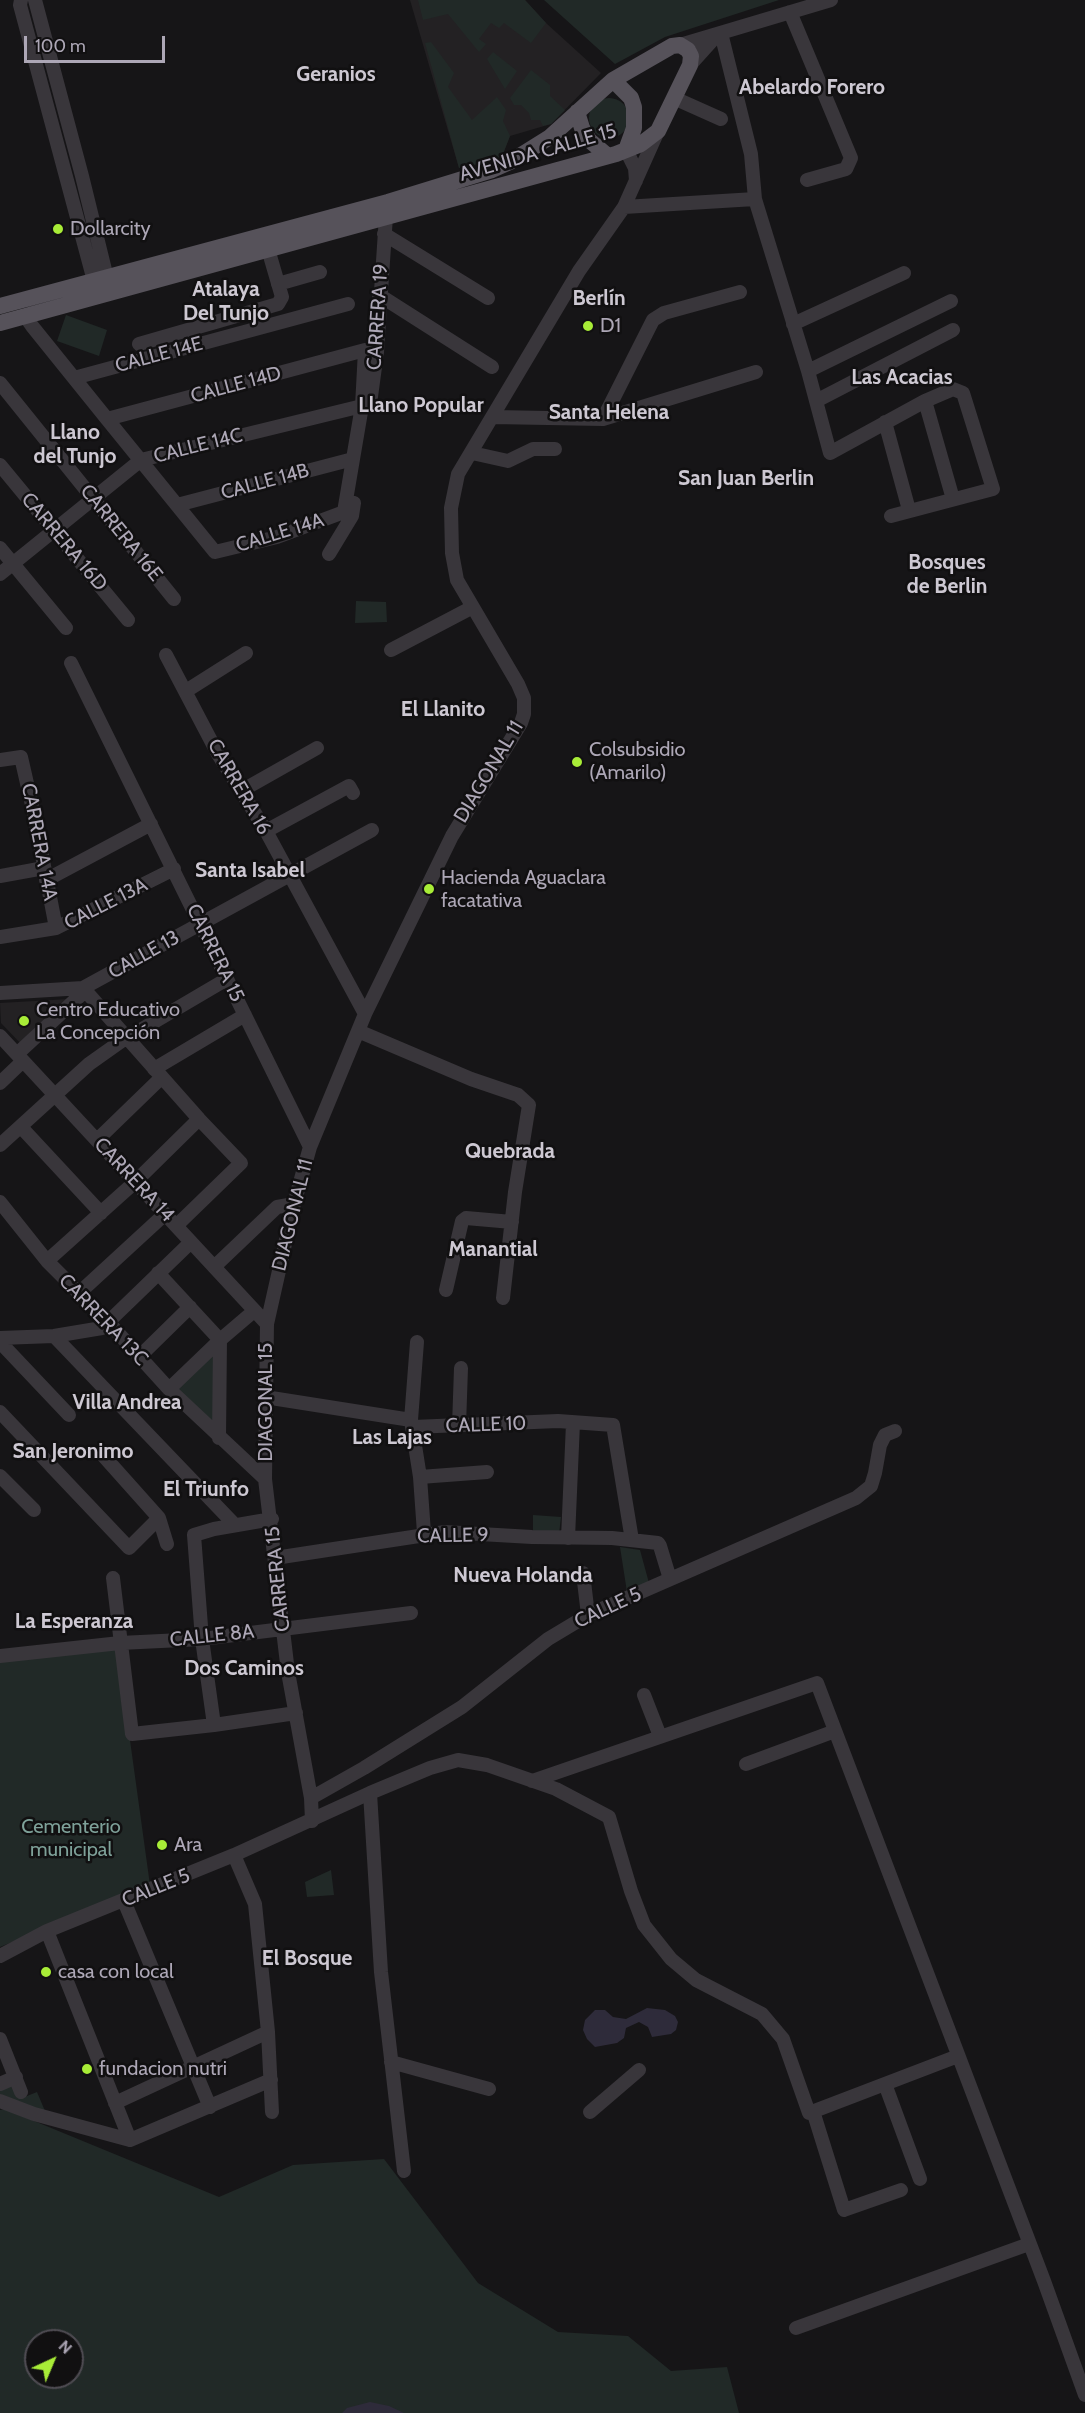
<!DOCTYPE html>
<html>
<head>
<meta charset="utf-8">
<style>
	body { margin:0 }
	#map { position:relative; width:1085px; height:2413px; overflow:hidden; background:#161517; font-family:Cabin,sans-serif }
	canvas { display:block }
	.north { position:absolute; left:24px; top:2329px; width:60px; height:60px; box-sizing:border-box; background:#111011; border:2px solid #4f4c53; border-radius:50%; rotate:44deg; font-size:16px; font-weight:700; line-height:24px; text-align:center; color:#ada7b6 }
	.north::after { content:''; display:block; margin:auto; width:21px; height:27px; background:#a8ec37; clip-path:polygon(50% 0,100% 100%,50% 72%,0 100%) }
	.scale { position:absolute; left:24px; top:36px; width:141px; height:27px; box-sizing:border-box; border:3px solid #ada7b6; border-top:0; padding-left:8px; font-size:18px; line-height:21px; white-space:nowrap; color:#ada7b6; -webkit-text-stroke:4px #111011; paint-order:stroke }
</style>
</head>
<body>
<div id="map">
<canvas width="1085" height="2413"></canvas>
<div class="north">N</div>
<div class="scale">100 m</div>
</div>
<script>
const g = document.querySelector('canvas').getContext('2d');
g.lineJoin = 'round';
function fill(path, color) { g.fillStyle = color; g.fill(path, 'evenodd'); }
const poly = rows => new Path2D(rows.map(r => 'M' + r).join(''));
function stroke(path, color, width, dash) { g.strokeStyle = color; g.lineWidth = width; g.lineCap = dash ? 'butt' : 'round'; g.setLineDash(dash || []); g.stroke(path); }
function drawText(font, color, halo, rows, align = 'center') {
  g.font = font + ' Cabin,sans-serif'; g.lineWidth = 5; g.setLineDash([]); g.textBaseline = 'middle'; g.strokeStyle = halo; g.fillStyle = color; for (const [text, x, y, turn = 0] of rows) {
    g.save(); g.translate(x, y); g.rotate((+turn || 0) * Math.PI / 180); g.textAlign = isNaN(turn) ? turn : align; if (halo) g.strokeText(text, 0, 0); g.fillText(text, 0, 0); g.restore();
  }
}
fill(poly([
	[410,0,525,0,546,23,601,73,551,124,510,136,501,159,459,168],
	[70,999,22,1045,1,1023,0,1003]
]), '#232123');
fill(poly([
	[418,0,525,0,546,23,531,43,504,23,499,28,491,23,479,39,486,44,479,52,448,14,423,20],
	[544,0,779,0,665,37,615,64],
	[431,42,454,73,448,87,472,120,497,97,506,110,503,121,510,136,501,159,459,168,425,43],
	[493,52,517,71,505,89,487,59],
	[531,70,550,85,550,96,565,110,551,124,543,126,540,120,531,120,529,113,521,105,514,105,510,98],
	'589 118a20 20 0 1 1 40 0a20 20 0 1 1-40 0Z',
	[66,315,107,330,99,356,57,341],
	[356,601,386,602,387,622,355,623],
	[215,1352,213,1427,176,1388],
	[533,1515,561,1517,559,1534,533,1533],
	[620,1547,640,1550,649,1583,627,1592],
	[117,1646,150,1885,0,1947,0,1657],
	[331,1870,334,1895,307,1897,305,1882],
	[15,2080,22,2098,37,2092,45,2111,0,2099,0,2086],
	[5,2109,219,2197,293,2165,384,2159,478,2283,558,2332,628,2336,671,2371,727,2367,739,2413,0,2413,0,2110],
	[36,2341,72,2341,72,2377,36,2377]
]), '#212927');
fill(poly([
	[647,2008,665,2010,675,2016,678,2022,676,2030,671,2034,652,2037,648,2027,639,2022,626,2028,624,2038,617,2043,595,2047,587,2039,583,2030,585,2020,595,2010,605,2010,613,2017,626,2019],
	[370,2402,389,2406,404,2413,342,2413,347,2408]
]), '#2e2b3a');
stroke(poly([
	[21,0,20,5,94,281],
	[35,0,82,176,107,278],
	[790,12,851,158,846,169,807,180],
	[721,33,751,154,755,199,808,371,830,453,925,401,953,389,963,393,993,489,891,516],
	[680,45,831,0],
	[690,65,717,35],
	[674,98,721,119],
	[626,150,635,168,636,181],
	[624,207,755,199],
	[384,234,488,298],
	[278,284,320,272],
	[379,295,492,367],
	[25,316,32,326,107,419,215,552,277,537,344,512,362,406,365,350,107,419],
	[793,324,904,273],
	[139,344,278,304,282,297,268,249],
	[808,371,951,301],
	[74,378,348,304],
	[0,383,174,599],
	[816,401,953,330],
	[925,401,953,499],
	[370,404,377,352,386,216],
	[493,417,603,419,756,372],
	[603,419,653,320,664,313,740,292],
	[885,422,909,510],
	[472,453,508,461,533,449,555,449],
	[0,465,128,620],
	[177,505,353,459],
	[0,548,66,628],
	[329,554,352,516,354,503],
	[0,574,141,460,362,406],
	[391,650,471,608],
	[166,655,218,754,266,831,365,1014],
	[71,663,310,1147],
	[186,691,246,653],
	[0,760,21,757,34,814,56,928],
	[241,791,317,748],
	[266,831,349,786,353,793],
	[0,876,44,868],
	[46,880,151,824],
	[0,937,56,928,174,869],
	[83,988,199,1119,241,1163,176,1226],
	[0,993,83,988,372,830],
	[358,1031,471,1079,518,1095,529,1105,515,1192,503,1298],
	[0,1036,267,1324],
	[17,1054,85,991],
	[154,1069,245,1015],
	[0,1083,23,1061],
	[21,1127,101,1213],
	[97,1140,162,1077],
	[0,1145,89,1064,120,1042,227,979],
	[0,1202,47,1261,109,1323,169,1389,265,1479],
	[47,1261,135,1182,199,1119],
	[214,1267,277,1207,294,1204],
	[158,1273,220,1340,219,1438],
	[446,1290,462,1221,466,1218,512,1222],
	[78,1294,165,1214],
	[54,1336,235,1525],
	[0,1338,54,1336,102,1328,191,1242],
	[0,1342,69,1415],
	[417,1342,411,1420,420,1477,424,1533],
	[139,1357,190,1307],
	[169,1389,220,1340,254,1311],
	[265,1397,411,1420],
	[0,1412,129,1548,159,1518,101,1453],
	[459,1426,461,1368],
	[413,1427,558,1421,613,1425,632,1540],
	[0,1476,34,1510],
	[420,1477,487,1472],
	[159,1518,167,1544],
	[568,1538,573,1423],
	[275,1558,445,1532,532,1537,612,1538,658,1543,660,1546,670,1579],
	[583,1573,588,1615],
	[113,1578,132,1734,214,1725,296,1713],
	[0,1656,120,1643,202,1639,411,1613],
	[644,1695,660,1736],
	[214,1725,202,1639,194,1535,214,1529,272,1519],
	[746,1764,835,1731],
	[532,1781,817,1683,1044,2281,1085,2395],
	[370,1793,381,1972,404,2171],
	[311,1798,364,1768,462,1707,548,1639,588,1615,856,1498,871,1486,875,1473,880,1445,885,1435,895,1431],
	[312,1821,311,1798,288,1672,265,1479,267,1324,294,1204,310,1147,365,1014,452,836,521,723,524,714,524,698,518,684,457,580,452,553,451,508,458,474,579,271,624,207,658,131],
	[234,1855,255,1904,268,2032,272,2112],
	[124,1901,210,2107],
	[47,1931,130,2140],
	[0,1956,47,1931,234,1855,370,1793,430,1768,458,1760,487,1765,556,1789,609,1817,631,1891,644,1925,671,1959,696,1980,762,2014,783,2039,809,2113,958,2056],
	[0,2039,21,2092],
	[391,2062,489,2089],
	[0,2084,16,2077],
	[885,2084,920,2179],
	[0,2101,34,2114,130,2140,271,2080],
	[115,2103,268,2032],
	[813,2111,844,2210,901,2190],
	[590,2112,639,2070],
	[796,2328,1029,2244]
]), '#39363b', 14);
stroke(poly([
	[613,80,631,98,634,107,634,128,626,150],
	[577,112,582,128,589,140,608,156],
	[0,306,388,202,492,170,510,162,550,137,613,80,672,46,680,45,688,50,691,56,690,65,658,131,641,144,616,154,0,323]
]), '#56525a', 16);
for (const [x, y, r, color] of [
	[58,229,6,"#a8ec37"],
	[588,326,6,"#a8ec37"],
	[577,762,6,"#a8ec37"],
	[429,889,6,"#a8ec37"],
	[24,1021,6,"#a8ec37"],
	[162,1845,6,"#a8ec37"],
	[46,1972,6,"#a8ec37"],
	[87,2069,6,"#a8ec37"]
]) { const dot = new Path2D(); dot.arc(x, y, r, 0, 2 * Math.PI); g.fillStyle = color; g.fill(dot); stroke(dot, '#111011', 2); }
drawText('20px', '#ada7b6', '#111011', [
	["AVENIDA CALLE 15",538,153,-16],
	["CARRERA 19",378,317,-86],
	["CALLE 14E",159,355,-15],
	["CALLE 14D",236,385,-15],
	["CALLE 14C",198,446,-14],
	["CALLE 14B",265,482,-15],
	["CARRERA 16E",121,533,51],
	["CALLE 14A",280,533,-17],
	["CARRERA 16D",64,542,50],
	["DIAGONAL 11",489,772,-59],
	["CARRERA 16",239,787,60],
	["CARRERA 14A",39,842,79],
	["CALLE 13A",106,904,-27],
	["CARRERA 15",215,953,64],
	["CALLE 13",144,955,-29],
	["CARRERA 14",134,1180,47],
	["DIAGONAL 11",293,1215,-76],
	["CARRERA 13C",103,1320,46],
	["DIAGONAL 15",266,1402,-90],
	["CALLE 10",486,1425,-2],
	["CALLE 9",453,1536,-1],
	["CARRERA 15",278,1579,-96],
	["CALLE 5",608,1608,-25],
	["CALLE 8A",212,1636,-6],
	["CALLE 5",156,1888,-22]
]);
drawText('20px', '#ada7b6', '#111011', [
	["Dollarcity",70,229],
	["D1",600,326],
	["Colsubsidio",589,750],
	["(Amarilo)",589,773],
	["Hacienda Aguaclara",441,878],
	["facatativa",441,901],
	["Centro Educativo",36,1010],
	["La Concepción",36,1033],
	["Ara",174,1845],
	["casa con local",58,1972],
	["fundacion nutri",99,2069]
], 'left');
drawText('20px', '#7ea199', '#111011', [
	["Cementerio",71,1827],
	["municipal",71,1850]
]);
drawText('bold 21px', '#cdc8d2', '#111011', [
	["Geranios",336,75],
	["Abelardo Forero",812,88],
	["Atalaya",226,290],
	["Del Tunjo",226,314],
	["Berlín",599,299],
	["Las Acacias",902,378],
	["Llano Popular",421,406],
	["Santa Helena",609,413],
	["Llano",75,433],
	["del Tunjo",75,457],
	["San Juan Berlin",746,479],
	["Bosques",947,563],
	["de Berlin",947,587],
	["El Llanito",443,710],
	["Santa Isabel",250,871],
	["Quebrada",510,1152],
	["Manantial",493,1250],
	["Villa Andrea",127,1403],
	["Las Lajas",392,1438],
	["San Jeronimo",73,1452],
	["El Triunfo",206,1490],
	["Nueva Holanda",523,1576],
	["La Esperanza",74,1622],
	["Dos Caminos",244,1669],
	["El Bosque",307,1959]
]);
</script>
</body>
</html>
